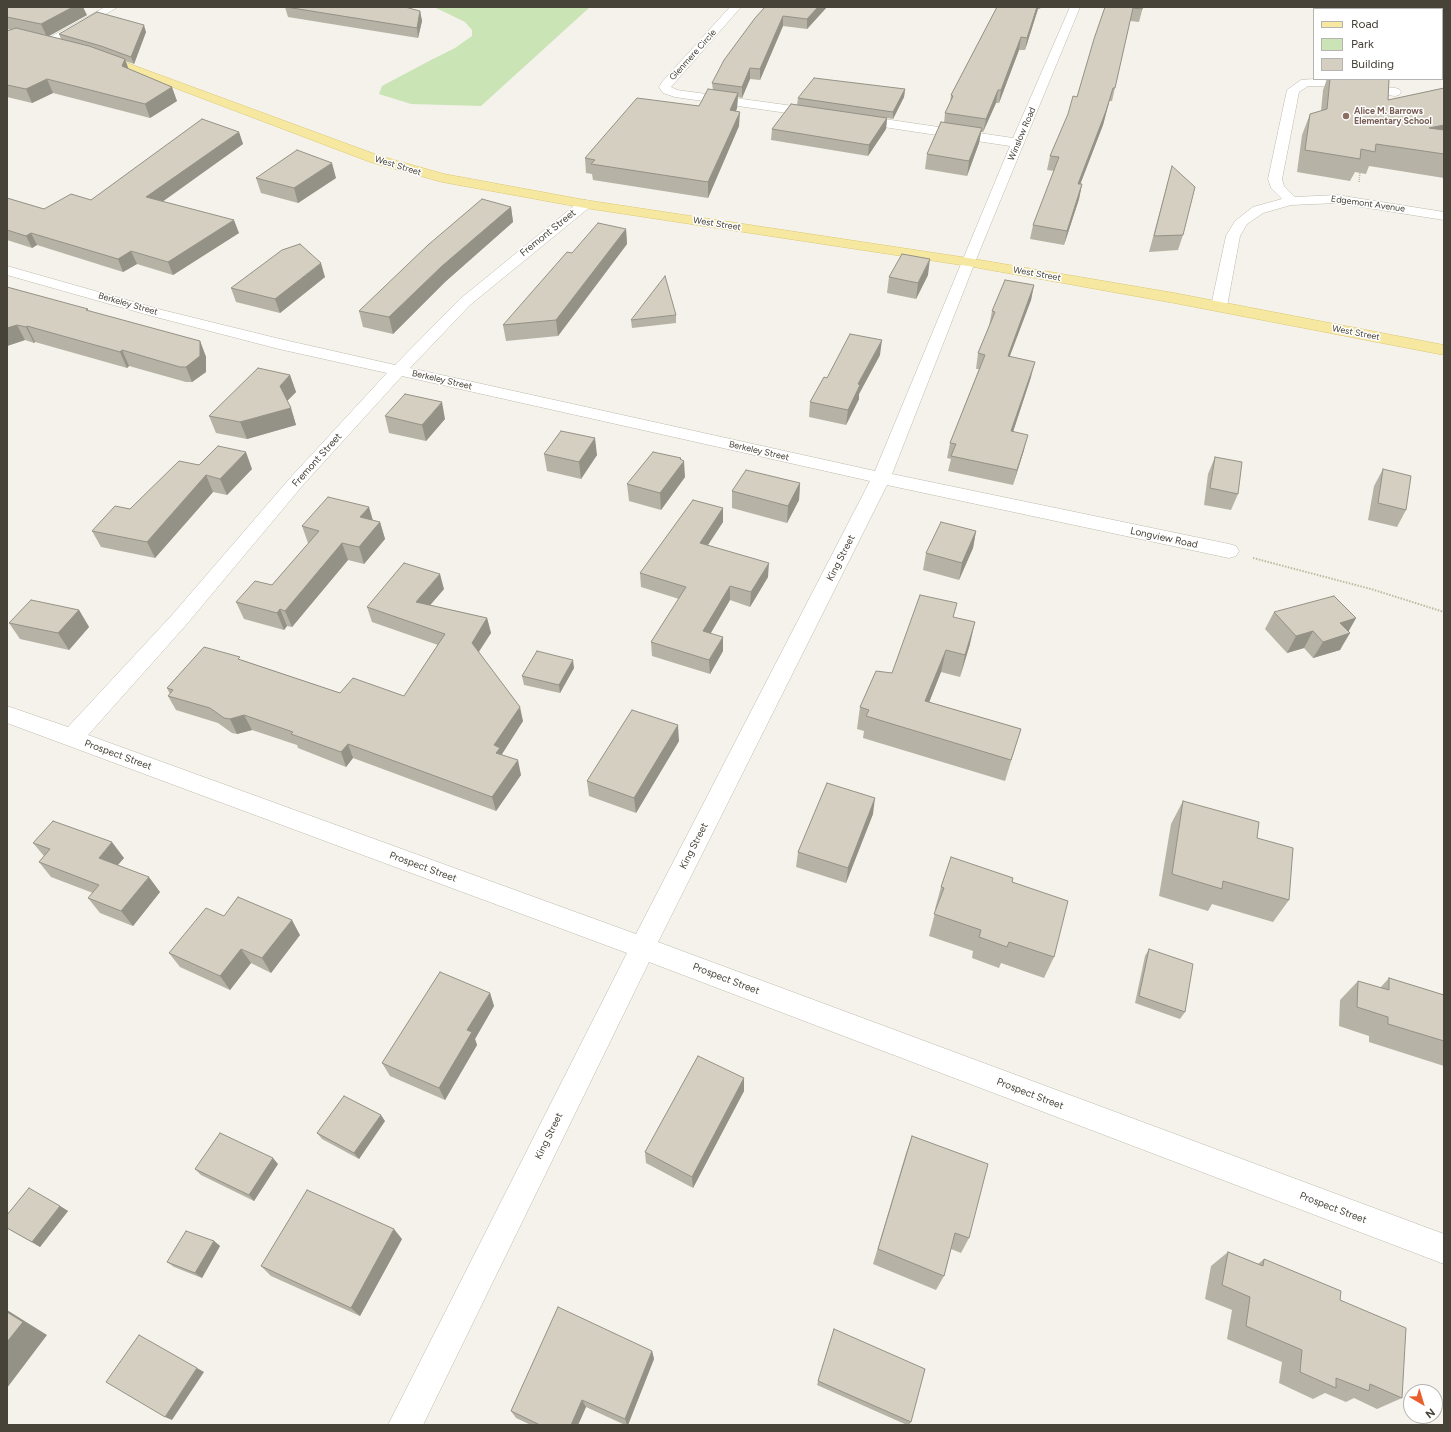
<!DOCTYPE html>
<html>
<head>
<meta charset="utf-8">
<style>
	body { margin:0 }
	#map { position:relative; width:1451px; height:1432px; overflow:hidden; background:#f4f2ea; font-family:Figtree,sans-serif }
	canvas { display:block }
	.frame { position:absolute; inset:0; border:8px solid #474339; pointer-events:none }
	.legend { position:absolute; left:1313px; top:8px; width:130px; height:72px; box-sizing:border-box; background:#fff; border:1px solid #b5b4b0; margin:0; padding:5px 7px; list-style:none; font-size:12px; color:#474339 }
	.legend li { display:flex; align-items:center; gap:8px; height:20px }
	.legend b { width:20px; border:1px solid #b5b4b0 }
	.north { position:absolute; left:1403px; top:1384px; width:40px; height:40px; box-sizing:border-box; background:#fff; border:1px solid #b5b4b0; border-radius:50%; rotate:142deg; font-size:11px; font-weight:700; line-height:16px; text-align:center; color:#474339 }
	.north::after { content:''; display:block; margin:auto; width:14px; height:18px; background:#e95f2c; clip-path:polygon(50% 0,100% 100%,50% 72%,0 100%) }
</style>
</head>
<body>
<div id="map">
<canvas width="1451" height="1432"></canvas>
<div class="frame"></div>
<ul class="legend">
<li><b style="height:5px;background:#f6e8a0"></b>Road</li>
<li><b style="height:11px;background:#cae4b6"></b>Park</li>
<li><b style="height:11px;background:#d4cfc0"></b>Building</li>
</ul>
<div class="north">N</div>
</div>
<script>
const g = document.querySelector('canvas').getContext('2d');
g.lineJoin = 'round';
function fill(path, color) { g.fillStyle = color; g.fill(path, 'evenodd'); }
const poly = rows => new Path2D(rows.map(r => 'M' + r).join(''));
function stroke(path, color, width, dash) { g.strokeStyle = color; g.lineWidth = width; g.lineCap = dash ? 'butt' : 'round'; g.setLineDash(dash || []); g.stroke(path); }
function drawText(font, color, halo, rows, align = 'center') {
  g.font = font + ' Figtree,sans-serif'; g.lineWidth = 3; g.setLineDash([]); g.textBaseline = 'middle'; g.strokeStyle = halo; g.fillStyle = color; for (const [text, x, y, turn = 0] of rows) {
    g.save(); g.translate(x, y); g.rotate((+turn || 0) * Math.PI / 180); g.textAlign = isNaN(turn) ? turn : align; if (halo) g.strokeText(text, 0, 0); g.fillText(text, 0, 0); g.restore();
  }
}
fill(poly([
	[434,7,590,7,481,106,411,104,379,94,382,86,431,60,455,48,472,36,472,30,465,22]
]), '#cae4b6');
const minor = poly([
	[105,7,118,7,53,44,45,44,43,42,45,40,105,7],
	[730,7,741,7,671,87,677,90,815,109,819,110,821,113,819,116,815,117,675,97,663,93,659,87,662,82,730,7],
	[1070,7,1080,7,975,262,892,474,1229,544,1236,546,1239,551,1236,556,1229,558,887,485,658,942,1444,1234,1444,1264,649,962,423,1425,388,1425,627,953,7,723,7,706,68,727,172,615,291,477,387,373,279,349,152,316,7,275,7,266,162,310,280,339,395,365,460,299,580,201,585,200,590,201,592,204,590,207,470,305,410,368,875,471,1010,146,857,123,853,122,851,119,853,116,857,115,1013,138,1070,7],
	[402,376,870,481,636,934,88,735,186,625,303,485,402,376],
	[1430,7,1444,7,1444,11,1442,11,1442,9,1431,9,1430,7],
	[1314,79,1395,88,1399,89,1401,92,1399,95,1395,96,1320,86,1308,86,1299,92,1282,179,1284,186,1295,197,1337,195,1444,212,1444,220,1337,203,1291,205,1263,213,1247,224,1240,236,1227,306,1224,309,1219,311,1214,309,1211,306,1226,236,1235,221,1253,207,1282,199,1271,188,1268,179,1287,90,1301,80,1314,79]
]);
const major = poly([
	[100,53,380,156,444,174,585,200,968,258,1174,293,1444,345,1444,355,1174,303,968,266,585,208,442,182,370,162,96,58,94,56,96,54,100,53]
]);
stroke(minor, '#bebaad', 1);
stroke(major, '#dbc771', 1);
stroke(poly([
	[1359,182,1360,172]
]), '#bfb89f', 1.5, [1, 1]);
stroke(poly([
	[1253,558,1371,589,1444,612]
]), '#bfb89f', 2, [1.5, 1.5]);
fill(minor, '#fff');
fill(major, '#f6e8a0');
fill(poly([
	[7,7,87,15,49,36,61,39,59,34,146,32,134,64,125,61,128,69,177,101,150,118,53,93,32,103,7,97,7,31,11,30,7,29],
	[285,7,420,11,422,21,418,38,288,17],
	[765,7,827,7,807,29,783,26,760,80,750,79,742,98,738,97,737,108,736,111,739,126,708,198,593,180,592,174,586,173,585,158,699,106,713,90,712,83],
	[997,7,1041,7,1040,9,1038,9,1025,50,1019,50,999,103,996,103,983,132,981,132,979,143,967,176,925,169,927,154,944,123,945,113,950,102,951,95],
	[1105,7,1143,7,1139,22,1130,21,1112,101,1109,101,1103,125,1080,184,1082,184,1079,199,1064,245,1030,239,1033,225,1054,171,1047,170,1050,156,1077,97],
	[1327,79,1389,79,1388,100,1444,88,1444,178,1369,166,1366,174,1355,172,1350,181,1297,172,1302,135,1310,114,1321,111,1323,90],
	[905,89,904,97,893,119,887,118,886,129,868,156,771,140,772,129,797,105,798,98],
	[239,132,243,144,162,201,239,233,173,275,137,264,123,272,37,245,32,248,7,240,7,198,44,209,91,200],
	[1172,166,1183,235,1178,250,1149,252],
	[256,178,336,178,298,203,261,193],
	[511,207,513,222,445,282,393,334,363,327,359,311],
	[626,229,627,244,558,336,506,341,503,325,572,253],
	[928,275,916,299,887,293,889,277],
	[325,277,280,313,236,302,231,288],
	[1034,285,1031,300,1010,356,1031,377,1013,432,1024,450,1013,485,948,471,951,459,947,458,950,443,979,369,976,369,978,353,989,326,992,311],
	[7,287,88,311,200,341,206,357,206,372,192,382,186,382,129,366,127,368,120,366,35,342,34,343,25,340,7,346],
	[676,315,676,323,632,328,631,320],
	[880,355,859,394,859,399,846,425,809,417,810,402,827,378],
	[290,375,296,392,287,401,291,408,296,425,247,439,216,433,209,416],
	[385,416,445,419,426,441,389,433],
	[544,454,597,455,581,479,547,471],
	[1215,457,1238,494,1231,510,1204,505,1208,474],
	[199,465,252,469,227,495,213,492,155,558,101,547,92,531,130,509],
	[1383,469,1406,510,1397,527,1368,520,1374,486],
	[685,477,661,510,629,501,627,484],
	[800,483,799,500,787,523,732,508,732,491],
	[723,508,723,522,708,545,768,577,750,607,730,600,710,633,723,651,710,674,652,656,651,642,679,599,641,587,640,573],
	[373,521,380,522,385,539,364,564,348,560,292,627,287,626,284,630,244,619,236,602,272,585,309,543,308,543,302,526],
	[976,531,973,548,959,580,923,570,926,553],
	[444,589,430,605,487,618,491,633,479,652,523,721,502,754,502,755,521,775,496,811,353,758,346,767,298,748,297,745,252,730,237,734,232,733,218,723,176,710,168,696,170,694,167,688,242,660,340,693,404,696,438,645,372,622,367,607],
	[79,610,89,627,69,650,20,639,9,623],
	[1274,612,1356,618,1348,632,1340,650,1313,658,1304,648,1287,653,1265,629],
	[954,617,970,644,960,677,941,672,929,702,1021,729,1005,781,863,738,864,731,857,729,860,707,892,673],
	[574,668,560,693,524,685,522,676],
	[679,741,636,813,589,796,587,781],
	[1183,801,1257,838,1289,900,1273,922,1212,904,1208,911,1159,896,1171,824],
	[873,814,846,883,796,867,798,852],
	[33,843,124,858,117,865,160,892,133,926,100,913,88,898,93,893,51,877,39,862,44,856],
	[1012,882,1054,957,1044,978,1001,963,999,968,972,958,973,951,929,936,936,909,935,909,941,887],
	[224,916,300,935,271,973,251,963,230,990,180,967,169,953],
	[1149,949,1185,1012,1180,1019,1135,1003,1145,956],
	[1389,978,1444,995,1444,1066,1369,1042,1369,1036,1339,1026,1340,1000,1358,981,1380,988],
	[490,993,494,1006,475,1039,477,1045,445,1100,390,1076,382,1063],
	[744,1078,744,1091,693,1188,646,1163,645,1152],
	[385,1121,359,1159,322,1139,317,1133],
	[912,1136,969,1238,961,1253,951,1249,944,1276,936,1290,873,1264,906,1153],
	[278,1164,254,1201,201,1175,195,1169],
	[60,1206,68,1211,40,1247,7,1228,7,1215],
	[402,1239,360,1316,271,1276,261,1266],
	[214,1241,220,1246,202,1278,174,1267,167,1262],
	[1228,1252,1258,1264,1264,1259,1340,1300,1402,1398,1377,1409,1354,1398,1346,1402,1325,1393,1313,1399,1279,1383,1282,1362,1227,1339,1232,1310,1205,1299,1211,1266],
	[834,1329,911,1422,909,1425,907,1425,817,1385],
	[652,1351,654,1359,628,1425,625,1425,586,1407,578,1425,531,1425,516,1418,511,1411]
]), '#b6b2a5');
fill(poly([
	[70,7,83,7,87,15,47,37,41,24],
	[818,7,827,7,807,29,807,19],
	[1037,7,1038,7,1038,9,1025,50,1027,38],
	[420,11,422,21,418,38,417,28],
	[783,16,783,26,760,80,760,69],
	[144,25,146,32,134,64,131,57],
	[1021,37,1019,50,999,103,1001,90],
	[125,59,130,73,122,66],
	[750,68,750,79,742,98,742,87],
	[47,79,53,93,32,103,26,89],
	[172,87,177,101,150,118,145,104],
	[1113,88,1103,125,1075,198,1078,184],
	[905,89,904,97,893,119,893,112],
	[998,90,996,103,983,132,986,119],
	[738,93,737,108,730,125,730,110],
	[740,112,739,126,708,198,708,182],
	[887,118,886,129,868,156,869,145],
	[1444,125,1444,144,1429,128],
	[982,128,979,143,967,176,969,161],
	[239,132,243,144,151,210,146,197],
	[332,163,336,178,298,203,294,188],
	[1082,184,1079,199,1064,245,1067,231],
	[511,207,513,222,445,282,393,334,389,317,442,266],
	[234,220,239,233,173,275,168,262],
	[626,229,627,244,558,336,556,320],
	[31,233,37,245,32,248,26,236],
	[131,251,137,264,123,272,118,259],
	[930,259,928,275,916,299,918,283],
	[321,263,325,277,280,313,275,299],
	[1034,285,1031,300,1004,371,1008,356],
	[17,325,25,340,7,346,7,328],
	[27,326,35,342,34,343,26,327],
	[882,340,880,355,859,394,859,399,846,425,848,410,858,384],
	[200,341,206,357,206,372,192,382,186,367],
	[122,350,129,366,127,368,120,352],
	[1035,362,1031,377,1008,447,1011,431],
	[290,375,296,392,286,402,280,386],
	[442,402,445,419,426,441,422,425],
	[291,408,296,425,247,439,240,422],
	[1028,435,1024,450,1013,485,1017,470],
	[595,438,597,455,581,479,579,462],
	[246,452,252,469,227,495,220,479],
	[681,458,681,465,684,461,685,477,661,510,660,493],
	[206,475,213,492,155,558,147,542],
	[800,483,799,500,787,523,788,506],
	[369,507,374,524,360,517],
	[723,508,723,522,700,557,700,543],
	[380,522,385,539,364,564,359,547],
	[976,531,973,548,959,580,962,563],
	[342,543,348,560,292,627,285,611],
	[769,563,768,577,750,607,751,592],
	[440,574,444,589,420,617,416,602],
	[730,586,730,600,704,645,703,631],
	[280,609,287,626,284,630,277,613],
	[79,610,89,627,69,650,58,633],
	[487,618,491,633,475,657,472,643],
	[1356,618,1347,634,1350,633,1340,650,1313,658,1323,642,1340,623],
	[975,622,970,644,960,677,965,655],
	[1313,631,1304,648,1287,653,1296,636],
	[723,637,723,651,710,674,709,660],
	[946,650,941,672,921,723,925,701],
	[573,660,574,668,560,693,559,685],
	[520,707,523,721,502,754,504,762,500,767,494,745],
	[244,715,252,730,237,734,230,719],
	[678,725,679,741,636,813,634,798],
	[348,744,353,758,346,767,341,752],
	[518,760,521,775,496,811,492,797],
	[875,798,873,814,846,883,848,868],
	[112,842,124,858,111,873,99,858],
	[149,877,160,892,133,926,121,911],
	[292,920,300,935,271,973,262,958],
	[241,949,251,963,230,990,220,976],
	[490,993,494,1006,475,1039,477,1045,445,1100,439,1088,467,1030],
	[744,1078,744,1091,693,1188,692,1177],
	[381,1115,385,1121,359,1159,354,1153],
	[273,1158,278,1164,254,1201,249,1195],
	[60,1206,68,1211,40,1247,32,1242],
	[394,1229,402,1239,360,1316,351,1308],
	[214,1241,220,1246,202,1278,195,1273],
	[7,1310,47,1335,7,1388],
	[652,1351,654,1359,628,1425,627,1425,625,1419],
	[197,1368,204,1372,172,1420,165,1417],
	[582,1400,586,1407,578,1425,571,1425]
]), '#949186');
const building = poly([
	[7,7,73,7,41,24,7,17,7,7],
	[286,7,405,7,420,11,417,28,286,7],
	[765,7,818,7,807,19,783,16,760,69,750,68,742,87,712,83,724,60,755,18,765,7],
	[997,7,1037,7,1027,38,1021,37,1001,90,998,90,986,119,945,113,953,96,951,95,997,7],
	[1105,7,1143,7,1142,9,1133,8,1115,88,1113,88,1106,111,1078,184,1082,184,1067,231,1033,225,1059,157,1050,156,1068,114,1073,96,1077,97,1094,39,1105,7],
	[97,12,144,25,131,57,101,46,59,34,97,12],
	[16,28,89,46,125,59,122,66,172,87,145,104,47,79,26,89,7,85,7,31,16,28],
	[814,78,905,89,893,112,798,98,814,78],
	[1330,79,1389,79,1388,100,1444,88,1444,125,1429,128,1444,130,1444,154,1376,144,1375,152,1361,149,1360,159,1305,150,1310,114,1327,109,1330,79],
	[708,89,738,93,730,110,740,112,708,182,591,164,595,160,585,158,637,98,699,106,708,89],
	[791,104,887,118,869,145,772,129,791,104],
	[202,119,239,132,146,197,234,220,168,262,131,251,118,259,31,233,26,236,7,230,7,198,44,209,71,194,91,200,202,119],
	[941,122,982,128,969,161,927,154,941,122],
	[297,150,332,163,294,188,256,178,297,150],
	[1172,166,1195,187,1183,235,1154,236,1172,166],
	[482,199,511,207,442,266,389,317,359,311,428,245,482,199],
	[598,223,626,229,556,320,503,325,567,252,572,253,598,223],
	[300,244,321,263,275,299,231,288,282,250,300,244],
	[902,254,930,259,918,283,889,277,902,254],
	[665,276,676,315,631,320,665,276],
	[1005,280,1034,285,1008,356,1035,362,1011,431,1028,435,1017,470,951,456,956,444,950,443,985,355,978,353,995,312,992,311,1005,280],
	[7,287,88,309,86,310,200,341,200,356,186,367,180,367,122,350,120,352,113,350,27,326,26,327,17,325,7,328,7,287],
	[850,334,882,340,858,384,860,385,848,410,810,402,824,377,827,378,850,334],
	[258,368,290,375,280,386,291,408,240,422,209,416,258,368],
	[405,394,442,402,422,425,385,416,405,394],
	[561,431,595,438,579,462,544,454,561,431],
	[218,446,246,452,220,479,206,475,147,542,92,531,115,506,130,509,179,461,199,465,218,446],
	[653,452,681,458,680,459,684,461,660,493,627,484,653,452],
	[1215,457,1242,462,1238,494,1210,488,1215,457],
	[1383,469,1411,476,1406,510,1378,503,1383,469],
	[746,470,800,483,788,506,732,491,746,470],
	[328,497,369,507,360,517,380,522,359,547,342,543,285,611,280,609,277,613,236,602,255,581,272,585,319,531,302,526,328,497],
	[693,500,723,508,700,543,769,563,751,592,730,586,703,631,723,637,709,660,651,642,686,587,640,573,693,500],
	[941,522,976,531,962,563,926,553,941,522],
	[404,563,440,574,416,602,487,618,472,643,520,707,494,745,500,748,496,753,518,760,492,797,348,744,341,752,291,734,293,732,244,715,230,719,224,718,210,708,168,696,173,690,167,688,204,647,240,657,238,659,340,693,353,678,404,696,445,634,367,607,404,563],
	[920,595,957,603,953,617,975,622,965,655,946,650,925,701,1021,729,1011,760,866,716,869,710,860,707,876,671,892,673,920,595],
	[1334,596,1356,618,1340,623,1350,633,1323,642,1313,631,1296,636,1274,612,1334,596],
	[31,600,79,610,58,633,9,623,31,600],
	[537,651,573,660,559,685,522,676,537,651],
	[632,710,678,725,634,798,587,781,632,710],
	[827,783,875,798,848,868,798,852,827,783],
	[1183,801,1259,822,1257,838,1293,848,1289,900,1223,881,1222,889,1172,874,1183,801],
	[53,821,112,842,99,858,149,877,121,911,88,898,99,885,39,862,50,849,33,843,53,821],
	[951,857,1013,878,1012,882,1068,901,1054,957,1009,942,1007,947,979,937,981,930,934,914,944,888,941,887,951,857],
	[238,897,292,920,262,958,241,949,220,976,169,953,206,908,224,916,238,897],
	[1149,949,1193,964,1185,1012,1139,996,1149,949],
	[440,972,490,993,467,1030,472,1032,439,1088,382,1063,440,972],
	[1389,978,1444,995,1444,1041,1388,1024,1388,1017,1357,1007,1358,981,1389,990,1389,978],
	[698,1056,744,1078,692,1177,645,1152,698,1056],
	[344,1096,381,1115,354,1153,317,1133,344,1096],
	[220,1133,273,1158,249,1195,195,1169,220,1133],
	[912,1136,988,1164,969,1238,955,1233,944,1276,878,1249,912,1136],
	[29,1188,60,1206,32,1242,7,1228,7,1215,29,1188],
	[307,1190,394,1229,351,1308,261,1266,307,1190],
	[186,1231,214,1241,195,1273,167,1262,186,1231],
	[1228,1252,1263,1266,1264,1259,1341,1291,1340,1300,1406,1328,1402,1398,1370,1384,1369,1391,1336,1378,1336,1388,1300,1372,1302,1350,1246,1326,1250,1297,1222,1285,1228,1252],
	[558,1307,652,1351,625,1419,582,1400,571,1425,540,1425,511,1411,558,1307],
	[7,1312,23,1322,7,1342,7,1312],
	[834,1329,925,1369,911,1422,818,1381,834,1329],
	[139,1335,197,1368,165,1417,106,1382,139,1335]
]);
fill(building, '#d4cfc0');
stroke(building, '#949186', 1);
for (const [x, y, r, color] of [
	[1346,116,4,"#8d6e63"]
]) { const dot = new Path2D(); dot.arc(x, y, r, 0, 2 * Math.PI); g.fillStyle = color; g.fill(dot); stroke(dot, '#fff', 1.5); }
drawText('9px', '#474339', '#fff', [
	["Glenmere Circle",693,55,-48],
	["Winslow Road",1022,134,-67],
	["West Street",398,166,17],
	["Edgemont Avenue",1368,204,8],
	["West Street",717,224,9],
	["West Street",1037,274,10],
	["Berkeley Street",128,304,16],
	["West Street",1356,333,11],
	["Berkeley Street",442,380,13],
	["Berkeley Street",759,451,13]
]);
drawText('bold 9px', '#785e54', '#fff', [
	["Alice M. Barrows",1354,111],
	["Elementary School",1354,121]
], 'left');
drawText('10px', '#474339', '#fff', [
	["Fremont Street",548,233,-39],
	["Fremont Street",317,460,-48],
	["Longview Road",1164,538,12],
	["King Street",841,558,-63],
	["Prospect Street",118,755,20],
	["King Street",694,846,-63],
	["Prospect Street",423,867,20],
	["Prospect Street",726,979,21],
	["Prospect Street",1030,1094,21],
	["King Street",549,1136,-64],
	["Prospect Street",1333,1208,21]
]);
</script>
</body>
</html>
